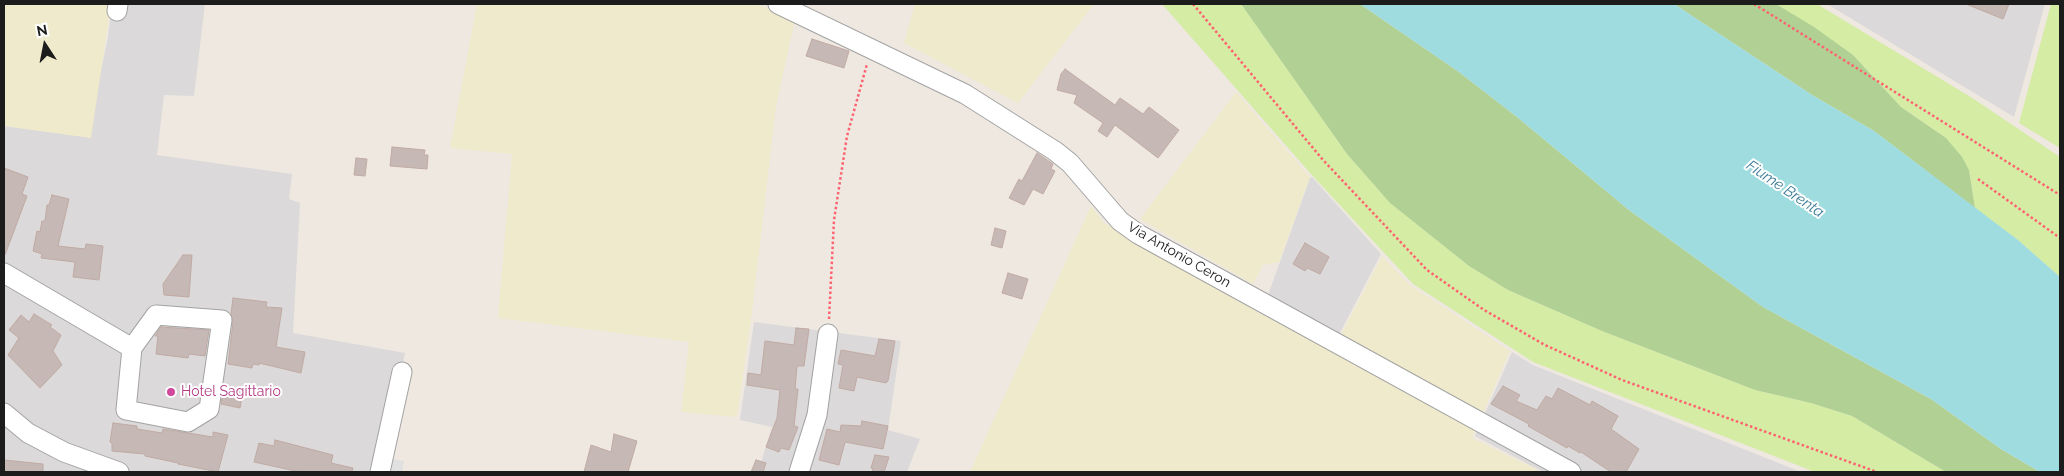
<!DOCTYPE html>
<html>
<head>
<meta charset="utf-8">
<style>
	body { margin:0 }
	#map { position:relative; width:2064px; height:476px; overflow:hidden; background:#eee8e1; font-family:Raleway,sans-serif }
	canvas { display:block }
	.frame { position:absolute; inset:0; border:5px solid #1c1c1c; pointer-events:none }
	.north { position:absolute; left:20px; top:20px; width:50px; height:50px; -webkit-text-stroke:4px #fff; paint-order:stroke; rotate:349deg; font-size:14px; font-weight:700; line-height:20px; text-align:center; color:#1c1c1c }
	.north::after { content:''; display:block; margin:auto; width:18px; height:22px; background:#1c1c1c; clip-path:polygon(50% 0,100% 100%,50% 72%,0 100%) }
</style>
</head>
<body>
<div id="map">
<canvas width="2064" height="476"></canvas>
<div class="frame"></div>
<div class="north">N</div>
</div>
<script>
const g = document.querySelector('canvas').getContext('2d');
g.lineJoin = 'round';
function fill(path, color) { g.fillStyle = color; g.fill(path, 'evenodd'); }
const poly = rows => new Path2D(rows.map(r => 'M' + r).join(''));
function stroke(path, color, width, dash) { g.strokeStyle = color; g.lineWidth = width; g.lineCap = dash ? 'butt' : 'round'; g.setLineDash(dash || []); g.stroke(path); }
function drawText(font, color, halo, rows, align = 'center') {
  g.font = font + ' Raleway,sans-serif'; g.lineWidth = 4; g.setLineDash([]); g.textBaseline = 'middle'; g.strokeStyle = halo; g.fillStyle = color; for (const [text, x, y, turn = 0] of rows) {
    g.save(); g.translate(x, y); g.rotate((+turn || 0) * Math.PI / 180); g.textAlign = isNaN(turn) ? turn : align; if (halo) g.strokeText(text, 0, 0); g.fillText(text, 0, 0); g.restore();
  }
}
fill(poly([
	[112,4,205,4,194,96,164,95,157,155,292,174,289,199,300,203,293,333,405,353,378,472,4,472,4,126,87,137,108,37],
	[1827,4,2045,4,2014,117],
	[1312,177,1381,254,1331,350,1262,312,1310,178],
	[754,322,901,341,888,430,920,439,907,472,758,472,772,427,740,420],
	[1512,352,1533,365,1801,472,1543,472,1475,436]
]), '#dbd9d9');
fill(poly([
	[4,4,111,4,91,138,4,126],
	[477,4,757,4,795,19,776,106,752,312,737,417,681,412,689,342,498,318,512,154,450,148],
	[915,4,1094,4,1018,103,904,43],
	[1236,92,1310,177,1279,262,1263,265,1253,284,1140,219],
	[1091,206,1104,223,1260,313,1332,352,1382,256,1410,285,1510,351,1472,438,1542,472,970,472]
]), '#efeacb');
fill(poly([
	[1162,4,1241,4,1347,154,1390,203,1469,266,1508,290,1602,331,1755,390,1811,403,1852,416,1946,472,1815,472,1533,362,1413,284,1310,173],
	[1776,4,1817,4,1974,99,2060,157,2060,277,2018,240,1975,208,1969,170,1946,138,1901,107,1853,55],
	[2051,4,2060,4,2060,148,2019,123]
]), '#d5eca4');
fill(poly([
	[1241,4,1360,4,1459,72,1517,117,1629,210,1763,307,1931,399,2001,449,2040,472,1946,472,1852,416,1811,403,1755,390,1602,331,1508,290,1469,266,1390,203,1347,154],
	[1674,4,1776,4,1814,27,1853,55,1901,107,1946,138,1962,157,1969,170,1975,208,1874,131,1812,95]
]), '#b1d094');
fill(poly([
	[393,459,404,461,402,472,390,472]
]), '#e0e0e0');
fill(poly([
	[1360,4,1674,4,1812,95,1874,131,2018,240,2060,277,2060,472,2040,472,2001,449,1931,399,1763,307,1629,210,1517,117,1459,72]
]), '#9fdcdf');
const building = poly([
	[1966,4,2009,4,2003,19,1966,4],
	[812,39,849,51,844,68,806,56,812,39],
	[1065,69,1115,105,1120,98,1143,114,1149,107,1179,130,1158,158,1115,125,1107,137,1098,131,1103,123,1074,103,1077,95,1057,90,1061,74,1065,69],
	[392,147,425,150,424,155,428,155,427,169,390,166,392,147],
	[1037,153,1053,164,1051,169,1055,171,1043,194,1033,189,1024,205,1009,198,1019,179,1022,181,1037,153],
	[356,158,367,159,365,176,354,175,356,158],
	[4,168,28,177,22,194,27,196,5,255,4,255,4,168],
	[52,195,69,199,58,246,85,249,86,244,103,246,99,280,73,277,75,262,41,258,42,254,33,251,37,231,40,232,42,221,45,221,47,205,49,205,52,195],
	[995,228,1006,231,1002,248,991,245,995,228],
	[1305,243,1329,257,1320,274,1307,268,1305,271,1293,264,1305,243],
	[183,255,192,255,189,297,164,295,163,284,183,255],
	[1008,273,1028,279,1022,299,1002,293,1008,273],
	[233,298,267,302,266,307,282,308,276,347,305,352,301,373,259,363,259,365,253,364,252,368,228,364,233,322,231,314,233,298],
	[34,314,52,325,50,327,61,335,53,351,62,365,40,388,8,355,19,338,9,330,21,315,29,322,34,314],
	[161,327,209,330,205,356,189,354,188,358,156,354,158,336,155,336,161,327],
	[796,328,809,329,804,366,797,366,795,389,798,389,794,426,798,427,789,450,781,448,779,452,766,447,777,418,780,390,747,385,748,373,761,375,765,341,794,345,796,328],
	[879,339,895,341,888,381,886,383,857,377,854,391,839,388,843,365,838,364,841,350,875,356,879,339],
	[1503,386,1520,395,1516,401,1537,410,1546,396,1552,399,1558,388,1590,405,1592,401,1618,416,1611,429,1639,449,1626,472,1611,472,1581,452,1580,453,1568,446,1567,448,1528,426,1529,424,1491,404,1503,386],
	[224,387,243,390,240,408,221,404,224,387],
	[862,421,888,426,883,449,845,442,839,465,819,460,827,429,840,432,841,425,861,426,862,421],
	[113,423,137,426,137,429,162,433,163,429,213,437,213,432,228,435,218,472,178,464,178,463,145,456,145,454,112,451,112,443,110,442,113,423],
	[614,434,637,441,628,472,584,472,591,445,611,452,614,434],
	[275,440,333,455,331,463,353,468,352,472,300,472,254,462,259,443,274,446,275,440],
	[875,455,889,457,884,472,872,472,873,469,871,468,875,455],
	[4,460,43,464,43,472,4,472,4,460],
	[756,460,766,463,763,472,751,472,756,460]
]);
fill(building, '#c6b8b5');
stroke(building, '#c1aaa3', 1);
const minor = poly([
	[778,4,965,94,1055,151,1070,163,1120,221,1138,234,1571,472],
	[117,11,118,4],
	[4,273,132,348],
	[156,315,222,320,209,409,188,422,126,410,132,348,156,315],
	[4,413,28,433,64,452,119,472],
	[380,472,402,372],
	[799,472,817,415,828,334]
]);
stroke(minor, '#a3a3a3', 21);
stroke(poly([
	[1193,4,1323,160,1427,270,1484,310,1545,345,1622,380,1877,472],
	[1754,4,2060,195],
	[1978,179,2060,238],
	[829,319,834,220,847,136,867,64]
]), '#ff6270', 2.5, [2.5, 2.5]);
stroke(minor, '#fff', 19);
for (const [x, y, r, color] of [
	[171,392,5,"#d1479c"]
]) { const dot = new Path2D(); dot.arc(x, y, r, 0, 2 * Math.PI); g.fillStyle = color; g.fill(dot); stroke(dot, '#fff', 2); }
drawText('14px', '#1c1c1c', '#fff', [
	["Via Antonio Ceron",1179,255,30]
]);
drawText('14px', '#b23c85', '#fff', [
	["Hotel Sagittario",181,392]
], 'left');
drawText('italic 15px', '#3d7c98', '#fff', [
	["Fiume Brenta",1785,189,34]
]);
</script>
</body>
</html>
